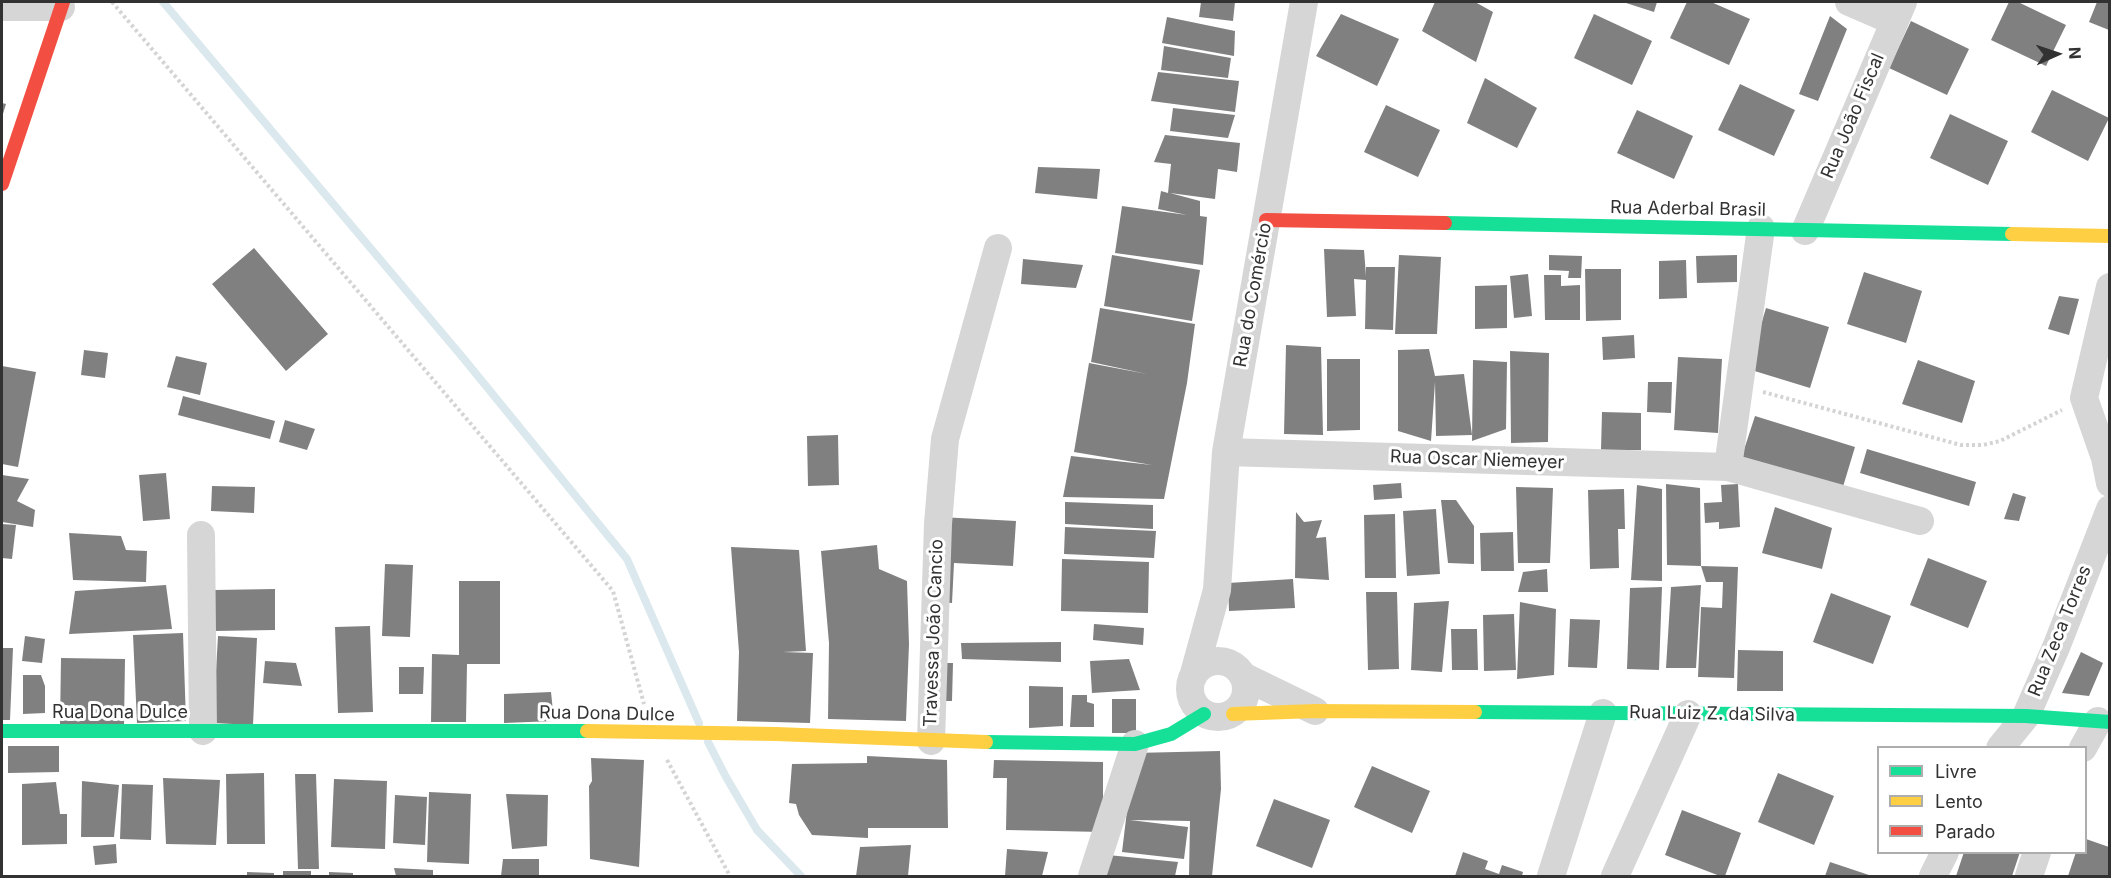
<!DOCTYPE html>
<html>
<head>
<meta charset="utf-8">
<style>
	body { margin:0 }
	#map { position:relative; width:2111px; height:878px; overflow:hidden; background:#fff; font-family:Inter,sans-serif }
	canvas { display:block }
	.frame { position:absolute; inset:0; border:3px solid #323232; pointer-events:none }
	.legend { position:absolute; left:1877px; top:746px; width:210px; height:108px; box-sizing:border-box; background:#fff; border:2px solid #adadad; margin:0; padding:8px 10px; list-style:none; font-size:18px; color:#323232 }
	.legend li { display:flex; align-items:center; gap:12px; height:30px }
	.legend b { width:30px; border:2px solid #adadad }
	.north { position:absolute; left:2027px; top:24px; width:60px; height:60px; -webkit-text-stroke:4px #fff; paint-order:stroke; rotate:87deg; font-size:16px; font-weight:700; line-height:24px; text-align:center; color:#323232 }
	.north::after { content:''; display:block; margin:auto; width:21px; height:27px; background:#323232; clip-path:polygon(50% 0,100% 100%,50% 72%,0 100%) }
</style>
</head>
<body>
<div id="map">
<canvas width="2111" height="878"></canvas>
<div class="frame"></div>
<ul class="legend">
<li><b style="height:8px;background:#16e098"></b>Livre</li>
<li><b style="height:8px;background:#ffcf43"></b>Lento</li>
<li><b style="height:8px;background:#f24e42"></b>Parado</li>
</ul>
<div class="north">N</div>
</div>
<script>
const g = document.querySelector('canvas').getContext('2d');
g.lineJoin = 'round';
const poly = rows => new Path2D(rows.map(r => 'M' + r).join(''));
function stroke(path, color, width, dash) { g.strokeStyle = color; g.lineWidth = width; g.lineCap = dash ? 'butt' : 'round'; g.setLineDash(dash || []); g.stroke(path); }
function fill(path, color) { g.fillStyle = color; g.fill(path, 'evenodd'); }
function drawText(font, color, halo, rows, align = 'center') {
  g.font = font + ' Inter,sans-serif'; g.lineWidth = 6; g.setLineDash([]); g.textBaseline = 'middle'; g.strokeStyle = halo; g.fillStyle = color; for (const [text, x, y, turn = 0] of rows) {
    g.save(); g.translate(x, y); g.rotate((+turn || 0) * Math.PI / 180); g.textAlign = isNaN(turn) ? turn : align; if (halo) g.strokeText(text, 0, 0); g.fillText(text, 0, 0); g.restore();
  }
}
stroke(poly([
	[163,2,464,359,627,559,699,723],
	[708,742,726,777,757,830,801,876]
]), '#dbe9ee', 8);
fill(poly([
	[1201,2,1235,2,1233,21,1199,17],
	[1435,2,1475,2,1493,12,1476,62,1422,31],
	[1623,2,1657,2,1654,12],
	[1687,2,1711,2,1750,19,1729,65,1670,38],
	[2009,2,2018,2,2066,25,2046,66,1991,40],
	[2097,2,2109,2,2109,30,2089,22],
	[1341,14,1399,39,1377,86,1316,56],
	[1594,14,1652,41,1632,85,1574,58],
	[1830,16,1847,29,1818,101,1799,94],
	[1167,17,1235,31,1234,56,1162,43],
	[1911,21,1969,49,1947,95,1889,68],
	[1164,46,1231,58,1228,78,1161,70],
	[1158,72,1239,81,1235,112,1151,101],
	[1485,78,1537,108,1517,148,1467,123],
	[1740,84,1795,110,1774,156,1718,130],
	[2052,90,2109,118,2088,161,2031,132],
	[2,103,6,104,2,117],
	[1386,105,1440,130,1418,177,1364,152],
	[1173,108,1235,115,1228,138,1170,131],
	[1637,110,1693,136,1674,179,1617,153],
	[1950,114,2008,141,1988,185,1930,158],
	[1165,135,1240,143,1237,172,1218,169,1215,199,1170,193,1200,201,1200,216,1207,217,1203,265,1115,253,1122,206,1187,215,1158,209,1161,191,1168,193,1171,164,1154,162],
	[1038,167,1100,169,1097,199,1035,193],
	[254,248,328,334,286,371,212,284],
	[1324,249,1364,250,1366,276,1366,267,1395,267,1393,330,1365,329,1366,280,1354,279,1356,316,1327,317],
	[1112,255,1200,270,1192,321,1104,306],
	[1399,255,1441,257,1437,334,1395,334],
	[1549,255,1582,256,1581,278,1568,278,1569,271,1549,270],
	[1737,255,1737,282,1697,283,1696,256],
	[1023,259,1083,265,1076,288,1021,284],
	[1686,260,1687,298,1659,299,1659,261],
	[1585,269,1621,269,1621,320,1586,321],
	[1864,272,1922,291,1906,343,1847,324],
	[1528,274,1532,316,1514,318,1510,276],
	[1544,275,1561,275,1561,286,1580,285,1580,320,1545,320],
	[1507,285,1507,328,1475,329,1475,286],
	[2059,296,2079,299,2069,335,2048,329],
	[1100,308,1195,324,1187,383,1164,499,1063,497,1071,456,1152,465,1074,452,1089,363,1147,374,1091,362],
	[1766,308,1829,327,1810,388,1748,369],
	[1634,335,1635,358,1603,360,1602,337],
	[1286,345,1321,347,1323,435,1284,434],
	[1429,349,1435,376,1464,374,1472,435,1436,436,1435,382,1431,441,1398,431,1398,350],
	[84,350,108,353,105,378,81,375],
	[1510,351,1549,353,1548,442,1511,443],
	[176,356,207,363,200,395,167,387],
	[1678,357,1722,359,1718,433,1674,430],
	[1327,359,1360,359,1360,430,1327,431],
	[1473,360,1507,362,1506,429,1472,441],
	[1918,360,1975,381,1962,423,1902,404],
	[2,366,36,372,18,467,2,464],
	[1648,382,1672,382,1671,413,1647,412],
	[183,396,275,421,270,439,178,415],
	[1602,412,1641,413,1641,450,1601,450],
	[1755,416,1855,447,1842,490,1741,459],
	[285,420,315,429,307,450,279,442],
	[838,435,839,485,808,486,807,436],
	[1867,449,1976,482,1969,506,1860,473],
	[166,473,170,519,143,521,139,475],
	[2,475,29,479,17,501,35,510,33,527,2,522],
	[1401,483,1402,498,1374,500,1373,485],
	[1666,484,1700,488,1701,566,1738,567,1734,678,1698,677,1701,607,1722,608,1723,582,1706,582,1701,566,1667,565],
	[1738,484,1740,527,1719,529,1719,522,1705,523,1704,503,1722,502,1721,485],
	[1637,485,1662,489,1662,581,1631,580],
	[212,486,255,487,254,513,211,511],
	[1516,487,1553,488,1550,563,1518,563],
	[1624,489,1625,529,1618,529,1619,568,1590,569,1588,490],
	[2013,493,2026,497,2019,521,2004,519],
	[1441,500,1456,500,1474,526,1474,564,1448,563],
	[1065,502,1153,505,1153,529,1065,524],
	[1775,507,1832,528,1822,569,1762,553],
	[1436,509,1440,574,1407,576,1403,511],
	[1296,512,1304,522,1322,520,1316,538,1326,537,1329,580,1295,578],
	[1395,514,1396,578,1365,578,1364,515],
	[940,517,1016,521,1013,566,954,563,952,603,935,602],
	[2,524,16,525,12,559,2,558],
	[1065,527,1156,531,1154,558,1064,554],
	[1513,532,1514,571,1481,571,1480,533],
	[69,533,121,536,126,550,147,551,146,582,73,580],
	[877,545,879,569,907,581,909,644,906,721,828,719,829,643,821,551],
	[731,547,799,550,806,651,783,652,813,653,810,723,737,721,739,652],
	[1928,558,1987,581,1968,628,1910,605],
	[1062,559,1149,562,1148,613,1061,611],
	[385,564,413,565,410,637,382,636],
	[1547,569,1548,592,1518,592,1523,572],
	[1293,579,1295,608,1229,611,1228,583],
	[459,581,500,581,500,664,467,664,466,722,431,722,432,654,459,655],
	[166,585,172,629,69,634,75,591],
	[1701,585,1696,668,1666,668,1671,587],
	[1662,587,1659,670,1627,669,1630,588],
	[275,589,275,630,214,631,214,590],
	[1366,592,1397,592,1399,669,1368,670],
	[1831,593,1891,616,1873,664,1813,642],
	[1449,601,1442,672,1411,670,1414,603],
	[1520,602,1556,609,1554,675,1517,679],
	[1514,614,1516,670,1484,671,1483,615],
	[1570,619,1600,620,1597,668,1568,667],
	[1094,624,1144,628,1143,645,1093,640],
	[370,626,373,712,338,713,335,627],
	[1451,629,1477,629,1478,670,1452,670],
	[183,633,186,721,137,723,133,635],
	[25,636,45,639,42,663,22,661],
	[218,636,257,638,253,725,213,723],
	[1061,642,1061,662,962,659,961,643],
	[2,648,13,648,10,720,2,720],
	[1738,650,1783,651,1783,691,1737,691],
	[2081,652,2103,663,2089,696,2062,693],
	[61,658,125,659,124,725,60,724],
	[1129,659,1140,690,1092,693,1090,661],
	[265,661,296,663,302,686,263,683],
	[941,663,953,663,952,701,939,701],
	[399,667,424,667,423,694,399,694],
	[23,675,41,675,45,686,45,713,23,714],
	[1029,686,1063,687,1063,726,1029,728],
	[551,692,554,721,504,723,504,694],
	[1072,695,1087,695,1087,702,1094,704,1094,727,1070,727],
	[1112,699,1136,699,1136,733,1112,733],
	[8,746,59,746,59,772,8,773],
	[1220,751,1221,789,1212,876,1189,876,1190,821,1130,820,1188,827,1184,859,1122,852,1134,753],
	[867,756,947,760,948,828,868,828,868,838,812,835,799,815,796,804,789,803,792,764,867,763],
	[591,758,644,760,639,867,590,859,589,786,592,781],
	[994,760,1103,762,1103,832,1006,830,1007,778,993,778],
	[1372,766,1430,791,1412,833,1354,807],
	[264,773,265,844,227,844,226,774],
	[1778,773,1834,796,1814,845,1758,822],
	[295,774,316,774,319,869,298,869],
	[163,778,220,780,216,845,166,844],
	[334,779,387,781,385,849,331,847],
	[82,781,119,785,114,837,81,837],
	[56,782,60,814,67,814,67,844,22,845,22,784],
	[122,784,153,785,151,840,120,839],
	[429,792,471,794,469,864,427,862],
	[506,794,548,795,547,846,512,849],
	[395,795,427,797,425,845,393,843],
	[1274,799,1330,820,1312,868,1256,846],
	[1682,810,1741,833,1725,876,1720,876,1665,855],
	[2086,839,2109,847,2109,876,2068,876,2076,852,2086,852],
	[116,844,117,863,95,865,93,846],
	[911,845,908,876,856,876,860,847],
	[1007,849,1048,852,1042,876,1005,876],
	[1463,852,1488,861,1485,869,1499,874,1502,865,1523,872,1522,876,1455,876],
	[1964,852,2020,852,2012,876,1956,876],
	[1108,855,1178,862,1175,876,1103,876],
	[503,859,539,859,539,876,501,876],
	[1830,862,1872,876,1825,876],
	[394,868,433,870,433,876,396,876],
	[283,871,311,871,311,876,283,876],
	[247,872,274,873,274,876,247,876],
	[329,872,353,873,353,876,329,876]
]), '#808080');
stroke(poly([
	[112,2,613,591,644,704],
	[1763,392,1961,445,1983,445,2000,441,2062,410],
	[667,760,730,876]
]), '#d4d4d4', 4, [3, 3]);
stroke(poly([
	[1849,2,1893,21],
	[2,7,61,7],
	[1805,231,1903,2],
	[2110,287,2084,398,2105,458,2110,483],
	[1226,452,1728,467,1920,521],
	[1728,467,1761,228],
	[201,535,203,731],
	'1190 689a28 28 0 1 1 56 0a28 28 0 1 1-56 0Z',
	[1243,676,1315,711],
	[1193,677,1217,590,1226,452,1304,2],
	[931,741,938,524,945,439,998,248],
	[2000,748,2026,716,2057,645,2110,509],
	[2083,748,2098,721],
	[1092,876,1135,744],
	[1551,876,1603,713],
	[1615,876,1688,714],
	[1933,876,1945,852],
	[2029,876,2037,852]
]), '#d6d6d6', 28);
stroke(poly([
	[1445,223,2012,234],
	[1475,712,2026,716,2110,722],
	[2,731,587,731],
	[986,742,1135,744,1171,734,1204,714]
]), '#16e098', 14);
stroke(poly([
	[2012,234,2110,236],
	[1233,714,1315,711,1475,712],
	[587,731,776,734,986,742]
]), '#ffcf43', 14);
stroke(poly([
	[2,184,63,2],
	[1266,220,1445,223]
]), '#f24e42', 14);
drawText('18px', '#323232', '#fff', [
	["Rua João Fiscal",1853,116,-67],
	["Rua Aderbal Brasil",1688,209,1],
	["Rua do Comércio",1253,295,-80],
	["Rua Oscar Niemeyer",1477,460,2],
	["Rua Zeca Torres",2060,631,-68],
	["Travessa João Cancio",934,633,-88],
	["Rua Dona Dulce",120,713],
	["Rua Dona Dulce",607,714,1],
	["Rua Luiz Z. da Silva",1712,714,1]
]);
</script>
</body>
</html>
